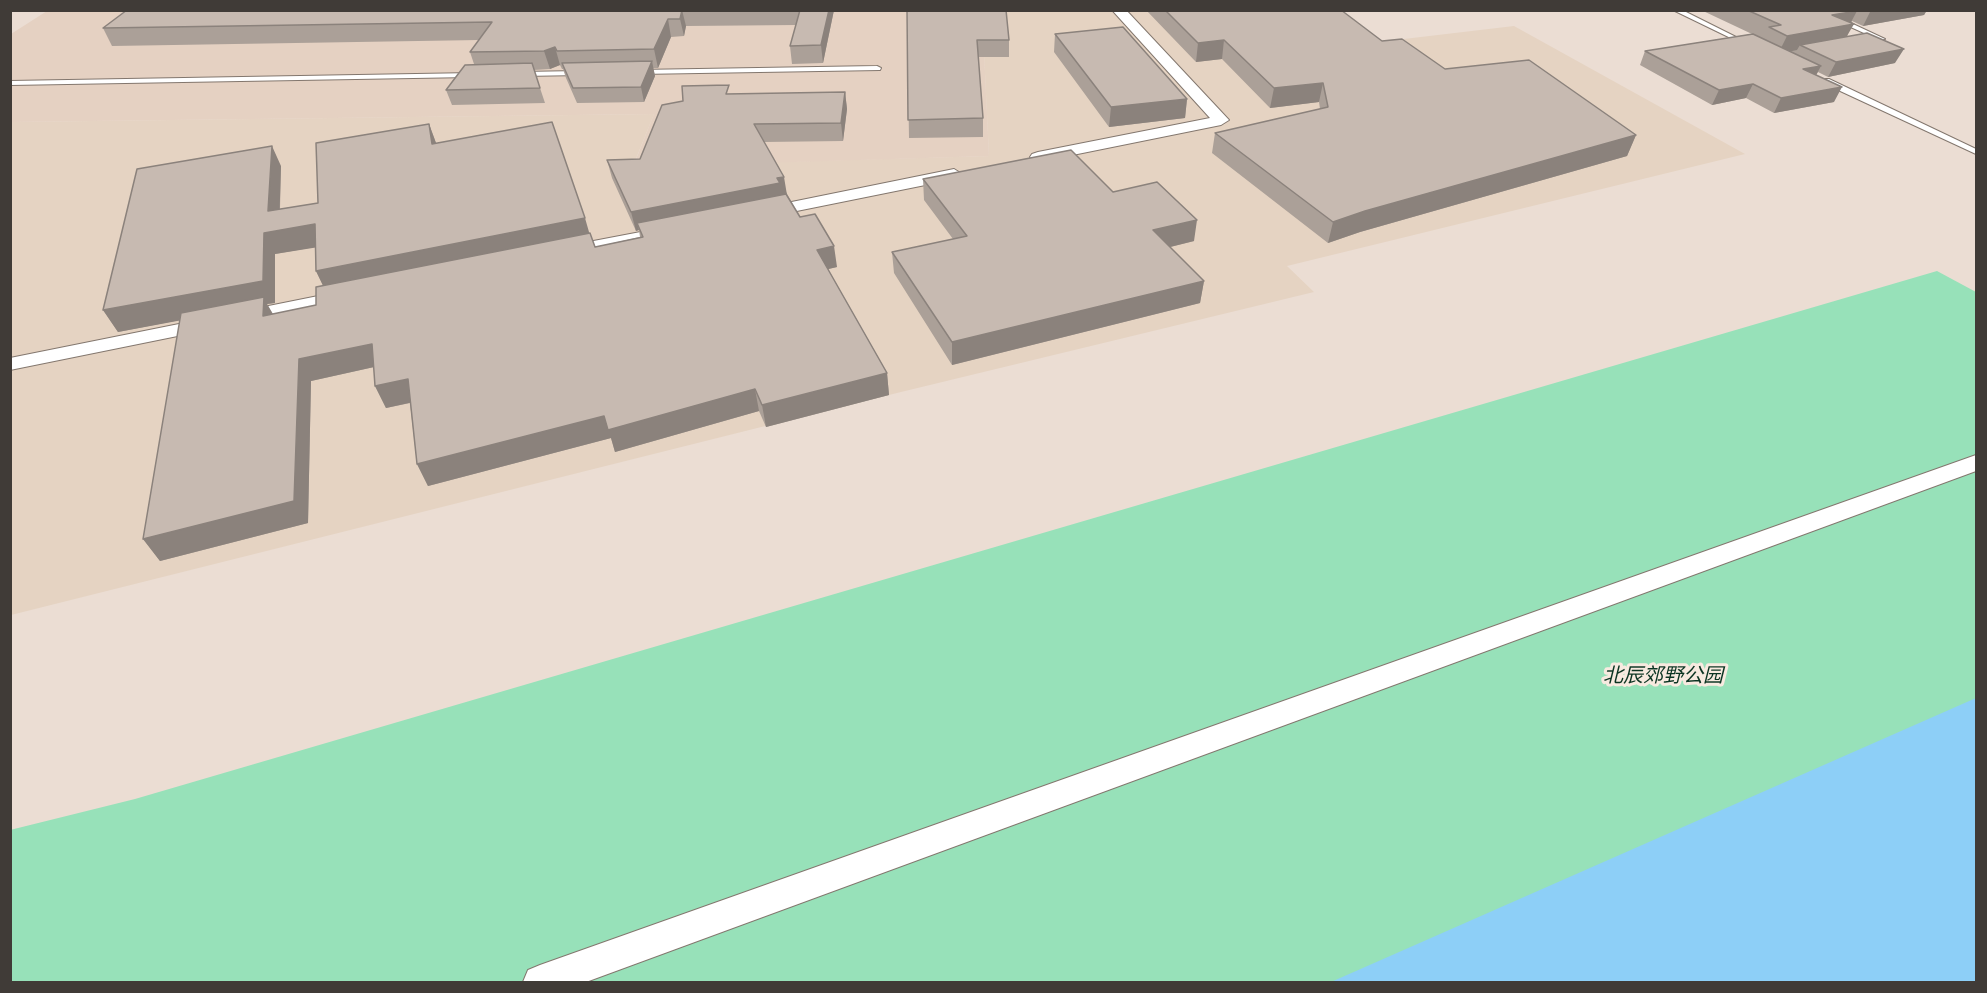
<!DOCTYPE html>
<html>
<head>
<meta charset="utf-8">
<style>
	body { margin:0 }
	#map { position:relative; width:1987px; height:993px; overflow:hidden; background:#ebddd3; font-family:Georgia,serif }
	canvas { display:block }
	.frame { position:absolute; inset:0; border:12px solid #403b37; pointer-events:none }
</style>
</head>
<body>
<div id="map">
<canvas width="1987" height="993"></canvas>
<div class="frame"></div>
</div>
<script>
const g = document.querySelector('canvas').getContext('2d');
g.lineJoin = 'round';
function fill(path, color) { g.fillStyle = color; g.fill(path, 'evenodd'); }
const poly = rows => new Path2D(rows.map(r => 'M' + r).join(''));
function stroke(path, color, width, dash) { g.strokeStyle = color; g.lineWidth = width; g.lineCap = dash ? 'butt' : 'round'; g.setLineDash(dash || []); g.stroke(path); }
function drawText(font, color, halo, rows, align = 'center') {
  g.font = font + ' Georgia,"Noto Sans SC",serif'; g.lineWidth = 6; g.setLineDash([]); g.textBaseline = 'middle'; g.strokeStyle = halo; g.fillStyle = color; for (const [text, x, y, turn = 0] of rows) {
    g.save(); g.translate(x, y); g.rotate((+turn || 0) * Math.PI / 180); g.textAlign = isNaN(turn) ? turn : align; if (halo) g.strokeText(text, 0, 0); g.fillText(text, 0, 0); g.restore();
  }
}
fill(poly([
	[1327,10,1370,43,1514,26,1745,154,1287,266,1314,292,901,392,11,615,11,122,654,114,633,166,989,156,982,11]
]), '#e5d3c2');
fill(poly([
	[982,10,989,156,633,167,654,114,11,122,11,34,47,11]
]), '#e5d1c2');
fill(poly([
	[1937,271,1976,292,1976,982,11,982,10,830,135,799]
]), '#97e1b9');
fill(poly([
	[1976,698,1976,982,1331,982]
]), '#8dcff7');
const service = poly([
	[1673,10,1682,10,1748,43,1743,44,1673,10],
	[1813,10,1823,10,1885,39,1863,43,1863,41,1875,38,1813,10],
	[877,66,881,68,880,70,639,74,635,72,639,70,877,66],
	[579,71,583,73,582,75,522,76,518,74,522,72,579,71],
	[474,73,474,77,471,77,10,85,10,81,474,73],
	[1823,79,1829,79,1976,149,1976,154,1823,83,1823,79]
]);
const minor = poly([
	[1112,10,1126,10,1229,120,1221,125,1038,162,1032,160,1030,157,1032,154,1038,152,1210,118,1112,10],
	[954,169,962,174,960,178,762,218,756,217,753,213,756,209,762,208,954,169],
	[672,226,678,227,681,231,678,235,562,259,555,257,553,253,555,249,562,247,672,226],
	[348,290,355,292,358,296,355,300,10,370,10,358,348,290],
	[1976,455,1976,471,586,982,523,982,528,970,540,965,1976,455]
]);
stroke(service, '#83776e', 2);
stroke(minor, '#83776e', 2);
fill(service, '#fff');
fill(minor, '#fff');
fill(poly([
	[127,10,834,10,823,63,792,64,790,46,796,25,686,26,684,36,671,37,658,68,653,68,655,76,644,102,577,103,566,78,563,69,562,69,560,65,550,69,534,70,545,103,452,105,446,90,474,64,470,52,479,40,112,46,103,28],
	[907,10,1009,40,1009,57,978,57,983,118,983,137,909,138],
	[1146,10,1341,10,1382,41,1445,69,1636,135,1627,156,1360,232,1328,243,1212,153,1215,133,1320,109,1319,102,1270,108,1222,59,1196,62],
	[1701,10,1927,10,1924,15,1863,26,1852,21,1847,37,1895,63,1828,77,1818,72,1816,75,1834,102,1774,113,1746,98,1712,105,1640,65,1645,51,1752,34],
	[1055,34,1187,99,1185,118,1109,127,1054,52],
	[845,92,847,109,843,141,764,142,787,194,800,217,837,267,828,269,887,373,889,395,766,427,759,411,615,452,611,438,428,486,417,464,410,403,386,408,375,386,374,367,311,381,308,523,160,561,143,539,180,320,118,332,103,310,281,166,280,209,318,203,429,124,436,143,589,233,595,247,640,237,639,230,636,231,612,178,607,160,640,159,730,94],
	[315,247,316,271,323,285,316,305,273,314,267,304,275,303,275,254],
	[923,179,1113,192,1194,241,1170,247,1204,281,1200,303,952,365,894,273,892,252,953,239,924,200]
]), '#aba098');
fill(poly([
	[682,10,686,26,684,36,680,19],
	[829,10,834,10,823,63,821,45],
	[1871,10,1927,10,1924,15,1863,26],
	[1857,11,1850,24,1854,24,1844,41,1800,45,1797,50,1778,54,1787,36,1832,15],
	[668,19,671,37,658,68,654,49],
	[1224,40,1222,59,1196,62,1198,43],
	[555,47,560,65,550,69,544,51],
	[1904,49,1895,63,1828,77,1836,62],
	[652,61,655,76,644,102,641,87],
	[1821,66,1814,79,1803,69],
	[1323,83,1319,102,1270,108,1274,88],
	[1753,84,1746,98,1712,105,1719,90],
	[1842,87,1834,102,1774,113,1781,98],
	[845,92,847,109,843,141,841,123],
	[1187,99,1185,118,1109,127,1111,107],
	[429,124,436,143,432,144],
	[1636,135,1627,156,1360,232,1328,243,1333,222,1365,211],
	[272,146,281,166,279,230,315,224,325,246,275,254,275,303,267,304,275,318,263,316,263,305,118,332,103,310,264,233,268,211],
	[784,177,787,195,637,223,639,230,636,231,631,212],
	[585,218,591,239,326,292,316,271],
	[1197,220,1194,241,1150,252,1153,230],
	[834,246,837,267,820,271,817,250],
	[1204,281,1200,303,952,365,952,342],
	[372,344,383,365,311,381,308,523,160,561,143,539,299,359],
	[887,373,889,395,766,427,762,405],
	[408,379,418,401,386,408,375,386],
	[755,389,759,411,615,452,611,438,428,486,417,464,604,416]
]), '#8b827c');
const building = poly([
	[127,10,682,10,680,19,668,19,654,49,557,51,555,47,544,51,470,52,492,22,103,28,127,10],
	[800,10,829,10,821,45,790,46,800,10],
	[907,10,1006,10,1009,40,977,40,983,118,908,120,907,10],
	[1165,10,1341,10,1382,41,1402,39,1445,69,1529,60,1636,135,1365,211,1333,222,1215,133,1328,107,1323,83,1274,88,1224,40,1198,43,1165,10],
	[1747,10,1856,10,1857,11,1832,15,1854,24,1787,36,1769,27,1781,25,1747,10],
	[1123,27,1187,99,1111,107,1055,34,1123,27],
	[1867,33,1904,49,1836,62,1800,45,1867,33],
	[1753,34,1821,66,1803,69,1842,87,1781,98,1753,84,1719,90,1645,51,1753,34],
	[652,61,641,87,573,88,562,63,652,61],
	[532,63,540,88,446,90,465,65,532,63],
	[729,85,726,94,845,92,841,123,754,124,784,177,777,178,780,183,631,212,607,160,640,159,662,105,683,101,682,86,729,85],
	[552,122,585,218,316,271,315,224,264,233,263,281,103,310,137,169,272,146,268,211,318,203,316,143,429,124,432,144,552,122],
	[1071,150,1113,192,1157,182,1197,220,1153,230,1204,281,952,342,892,252,967,236,923,179,1071,150],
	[786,194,800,217,815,214,834,246,817,250,887,373,762,405,755,389,608,430,604,416,417,464,408,379,375,386,372,344,299,359,294,501,143,539,181,313,264,297,263,316,316,305,316,287,590,233,595,247,643,237,637,223,786,194]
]);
fill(building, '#c7bab1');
stroke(building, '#8b827c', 1.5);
drawText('italic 20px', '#0b3422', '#f8eae0', [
	["北辰郊野公园",1663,674]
]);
</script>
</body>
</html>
